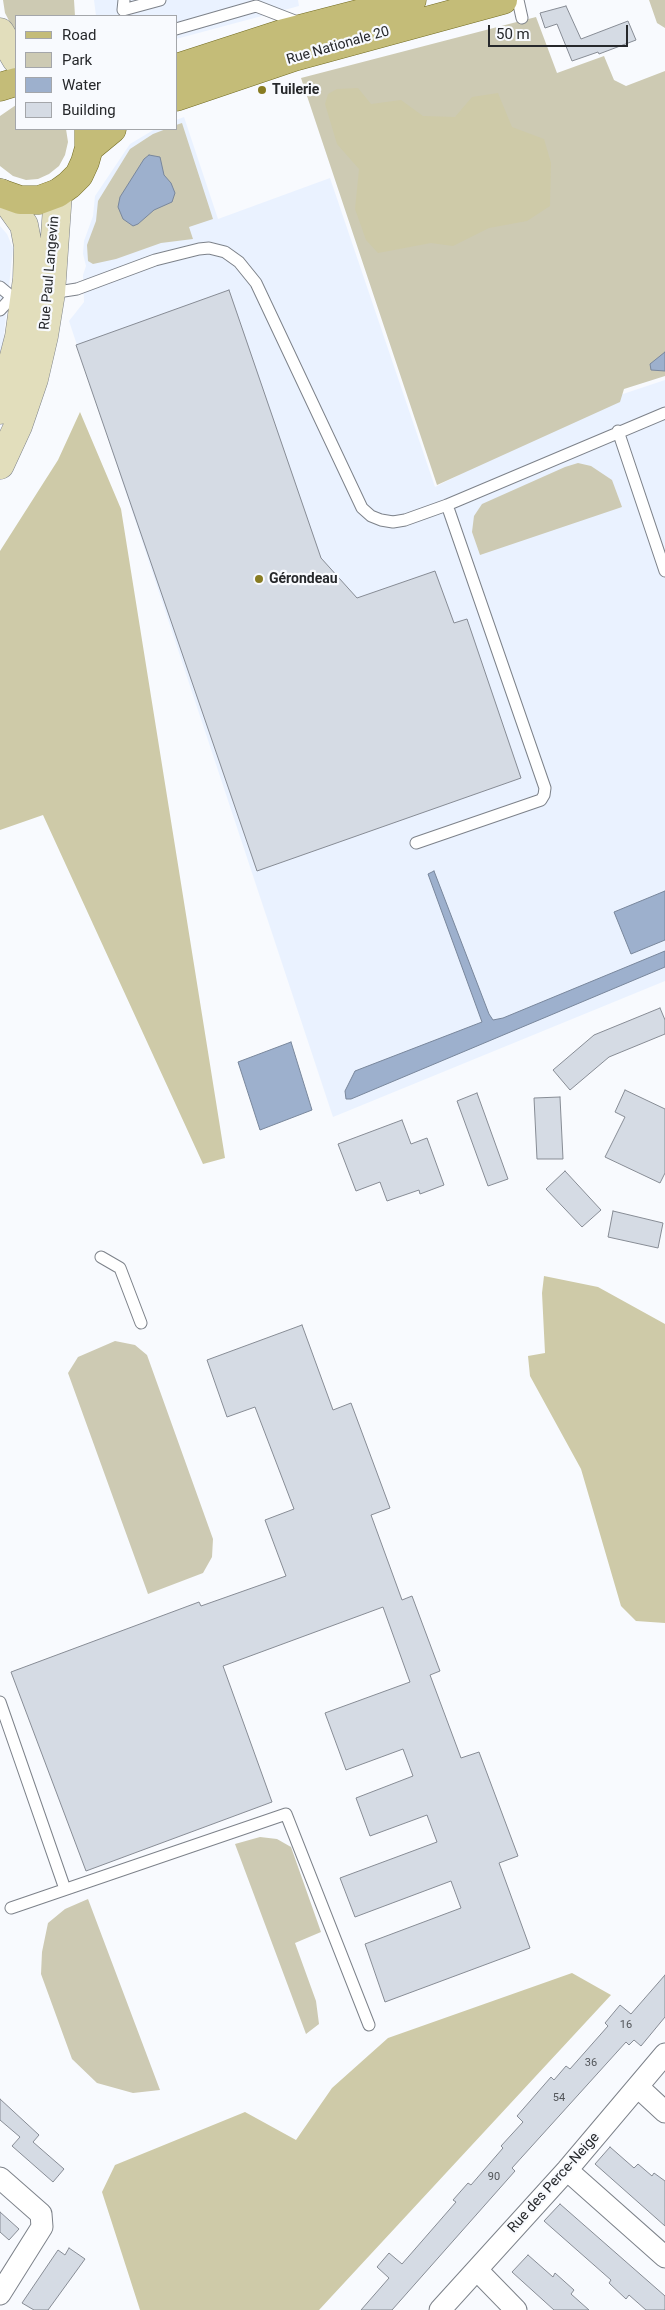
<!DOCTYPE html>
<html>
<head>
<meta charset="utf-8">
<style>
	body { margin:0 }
	#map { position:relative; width:665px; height:2310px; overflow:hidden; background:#f8fafe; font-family:Roboto,sans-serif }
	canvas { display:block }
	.legend { position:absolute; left:15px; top:15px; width:162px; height:115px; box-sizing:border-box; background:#f8fafe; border:1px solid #a4a6aa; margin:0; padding:6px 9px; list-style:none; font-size:15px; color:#26282b }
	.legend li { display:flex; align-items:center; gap:10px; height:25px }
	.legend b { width:25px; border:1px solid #a4a6aa }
	.scale { position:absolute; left:488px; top:25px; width:140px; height:22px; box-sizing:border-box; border:2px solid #26282b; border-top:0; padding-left:6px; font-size:15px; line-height:18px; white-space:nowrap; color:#26282b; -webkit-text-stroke:4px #f8fafe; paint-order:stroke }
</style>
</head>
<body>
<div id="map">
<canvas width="665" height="2310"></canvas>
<ul class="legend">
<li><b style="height:6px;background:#c4bc78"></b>Road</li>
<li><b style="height:14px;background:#cdcab3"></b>Park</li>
<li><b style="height:14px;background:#9db0cd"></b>Water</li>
<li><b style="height:14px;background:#d5dbe4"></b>Building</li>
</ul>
<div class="scale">50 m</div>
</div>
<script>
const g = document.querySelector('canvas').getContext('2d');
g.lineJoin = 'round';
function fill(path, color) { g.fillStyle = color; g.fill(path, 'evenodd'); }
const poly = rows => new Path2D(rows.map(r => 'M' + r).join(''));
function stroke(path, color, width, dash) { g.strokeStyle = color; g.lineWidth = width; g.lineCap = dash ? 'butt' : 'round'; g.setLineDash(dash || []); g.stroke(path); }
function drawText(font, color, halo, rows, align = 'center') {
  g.font = font + ' Roboto,sans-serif'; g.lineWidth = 4.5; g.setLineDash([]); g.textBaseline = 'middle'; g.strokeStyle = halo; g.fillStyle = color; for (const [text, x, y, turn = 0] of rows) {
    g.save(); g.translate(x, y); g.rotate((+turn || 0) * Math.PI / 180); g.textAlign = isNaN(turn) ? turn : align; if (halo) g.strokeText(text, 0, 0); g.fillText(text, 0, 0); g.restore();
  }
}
fill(poly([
	[94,0,298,0,299,6,176,39,176,16,96,16],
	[184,117,218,219,330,178,435,487,611,398,665,380,665,981,333,1117,69,321,84,302,83,275,86,266,83,254,84,241,93,216,95,196,130,144,155,129,176,129,176,120],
	[0,226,7,234,13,248,2,353,0,354]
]), '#eaf2ff');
fill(poly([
	[3,0,74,0,75,16,16,16,16,34,5,13],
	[649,0,665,0,665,28,657,23],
	[536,17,557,73,604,56,614,80,626,86,665,71,665,376,624,389,620,402,437,485,301,78],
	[16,105,16,129,66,129,68,142,65,155,59,166,49,174,38,179,26,180,13,176,0,166,0,116],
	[182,123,213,219,189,227,193,239,161,243,116,259,93,264,88,261,87,245,96,221,98,201,130,149,153,134,166,129,176,129,176,125],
	[578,463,591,466,612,480,622,507,480,555,472,532,474,516,482,504,565,467],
	[115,1341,135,1345,147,1355,213,1539,212,1557,203,1573,148,1594,68,1373,78,1357],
	[260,1837,277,1839,291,1847,321,1932,295,1943,316,2001,319,2024,306,2034,235,1844],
	[88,1899,160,2090,133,2093,97,2083,72,2059,41,1974,42,1952,48,1923,65,1909]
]), '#cdcab3');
fill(poly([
	[358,88,371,104,401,100,423,116,455,117,472,97,498,93,512,127,544,139,551,163,550,206,527,221,489,228,453,246,431,243,378,253,366,240,355,209,359,169,337,144,325,104,328,94,337,89],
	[80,412,121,509,225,1158,203,1164,43,815,0,830,0,551,58,460],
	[544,1276,598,1287,665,1324,665,1623,636,1621,621,1606,581,1469,530,1376,528,1356,545,1353,542,1293],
	[572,1973,611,1995,319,2310,140,2310,102,2192,115,2165,245,2112,296,2140,332,2088,388,2038]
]), '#cecaa8');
const water = poly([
	[149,155,160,157,164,175,171,183,175,193,172,202,154,210,138,224,133,226,123,219,118,207,120,197,144,159,149,155],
	[665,352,665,371,651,370,650,364,665,352],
	[434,871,489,1014,493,1020,503,1018,665,951,665,967,351,1099,346,1099,345,1091,355,1071,482,1022,428,874,434,871],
	[665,891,665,940,631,954,614,912,665,891],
	[291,1042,312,1110,260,1130,238,1062,291,1042]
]);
fill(water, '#9db0cd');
stroke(water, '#79879c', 1);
const building = poly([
	[566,6,581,39,628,21,636,40,599,54,598,52,572,61,557,24,545,28,540,13,566,6],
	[229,290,321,558,357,598,435,571,454,623,467,619,521,778,257,871,76,345,229,290],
	[660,1008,665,1020,665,1034,609,1057,570,1090,553,1070,594,1035,660,1008],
	[625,1090,665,1109,665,1173,660,1183,605,1157,625,1117,615,1112,625,1090],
	[477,1093,508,1179,488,1186,457,1101,477,1093],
	[560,1097,563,1159,537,1159,534,1098,560,1097],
	[402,1120,411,1144,427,1138,444,1185,420,1194,419,1190,387,1201,380,1182,356,1191,338,1144,402,1120],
	[565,1171,601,1210,582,1227,546,1189,565,1171],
	[613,1211,663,1223,658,1248,608,1237,613,1211],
	[302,1325,333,1410,351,1403,390,1508,371,1515,402,1600,412,1596,440,1671,430,1675,461,1758,479,1752,518,1856,499,1863,530,1948,385,2002,365,1944,461,1908,451,1881,355,1917,340,1878,437,1842,427,1815,370,1836,356,1798,413,1776,403,1749,346,1770,325,1713,410,1682,383,1607,223,1666,272,1802,86,1871,11,1672,199,1602,201,1606,286,1576,265,1520,294,1509,255,1407,227,1417,207,1360,302,1325],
	[665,1975,665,2017,641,2046,634,2040,629,2045,626,2042,512,2168,515,2171,392,2310,361,2310,389,2278,377,2267,389,2253,402,2264,456,2202,453,2200,468,2183,471,2185,503,2148,501,2146,523,2122,517,2116,551,2077,554,2080,566,2066,570,2069,608,2026,605,2023,620,2005,631,2014,665,1975],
	[0,2099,39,2135,33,2142,64,2169,53,2182,12,2146,20,2137,0,2120,0,2099],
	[610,2147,634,2168,638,2164,652,2176,654,2173,665,2181,665,2226,595,2164,610,2147],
	[560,2204,665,2296,665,2310,646,2310,629,2295,626,2299,609,2283,611,2280,544,2221,560,2204],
	[0,2212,19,2229,9,2240,0,2232,0,2212],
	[69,2248,85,2259,48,2310,34,2310,22,2303,58,2250,65,2255,69,2248],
	[528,2255,553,2277,555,2273,574,2290,571,2294,589,2310,554,2310,512,2272,528,2255]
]);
fill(building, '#d5dbe4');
stroke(building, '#878c95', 1);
const lane = poly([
	[124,0,123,10,160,0],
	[518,0,522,18],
	[176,29,256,6,300,23],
	[0,287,12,297,25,299],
	[51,293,77,289,155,260,199,249,209,248,225,252,239,262,256,283,362,508,371,516,381,520,393,522,405,520,447,505,665,413],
	[0,310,12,297],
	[618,431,665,571],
	[416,843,541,800,544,795,545,788,447,505],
	[101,1257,120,1268,141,1323],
	[0,1702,65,1889],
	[11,1908,286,1814,369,2025]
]);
const street = poly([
	[638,2087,665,2112],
	[567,2170,665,2257],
	[0,2178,41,2214,42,2227,0,2294],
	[477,2270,516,2310],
	[440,2310,567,2170,665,2054]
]);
const secondary = poly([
	[0,32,16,59],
	[0,410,19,337,27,279,28,246,24,225,1,193],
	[0,465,18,426,34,379,44,336,51,293,58,193]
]);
const primary = poly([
	[176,68,284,33,412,0],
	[0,87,16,82],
	[176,97,294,57,503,0],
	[89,148,112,129],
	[0,193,20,200,39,200,58,193,69,185,79,175,85,162,89,148,89,129]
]);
stroke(lane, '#7d828a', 13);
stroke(street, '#7d828a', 23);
stroke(secondary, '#7d828a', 29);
stroke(primary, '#736c23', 29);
stroke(lane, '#fff', 11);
stroke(street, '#fff', 21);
stroke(secondary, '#e2debc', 28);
stroke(primary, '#c4bc78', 28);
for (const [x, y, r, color] of [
	[262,90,5,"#887c22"],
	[259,579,5,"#887c22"]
]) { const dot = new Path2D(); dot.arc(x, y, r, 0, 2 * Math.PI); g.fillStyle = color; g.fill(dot); stroke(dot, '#f8fafe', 2); }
drawText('11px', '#525559', null, [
	["16",626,2025],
	["36",591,2063],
	["54",559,2098],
	["90",494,2177]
]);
drawText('14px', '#26282b', '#f8fafe', [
	["Rue Nationale 20",338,46,-16],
	["Rue Paul Langevin",50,273,-85],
	["Rue des Perce-Neige",554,2183,-48]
]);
drawText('bold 14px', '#26282b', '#f8fafe', [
	["Tuilerie",272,90],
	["Gérondeau",269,579]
], 'left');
</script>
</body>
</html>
